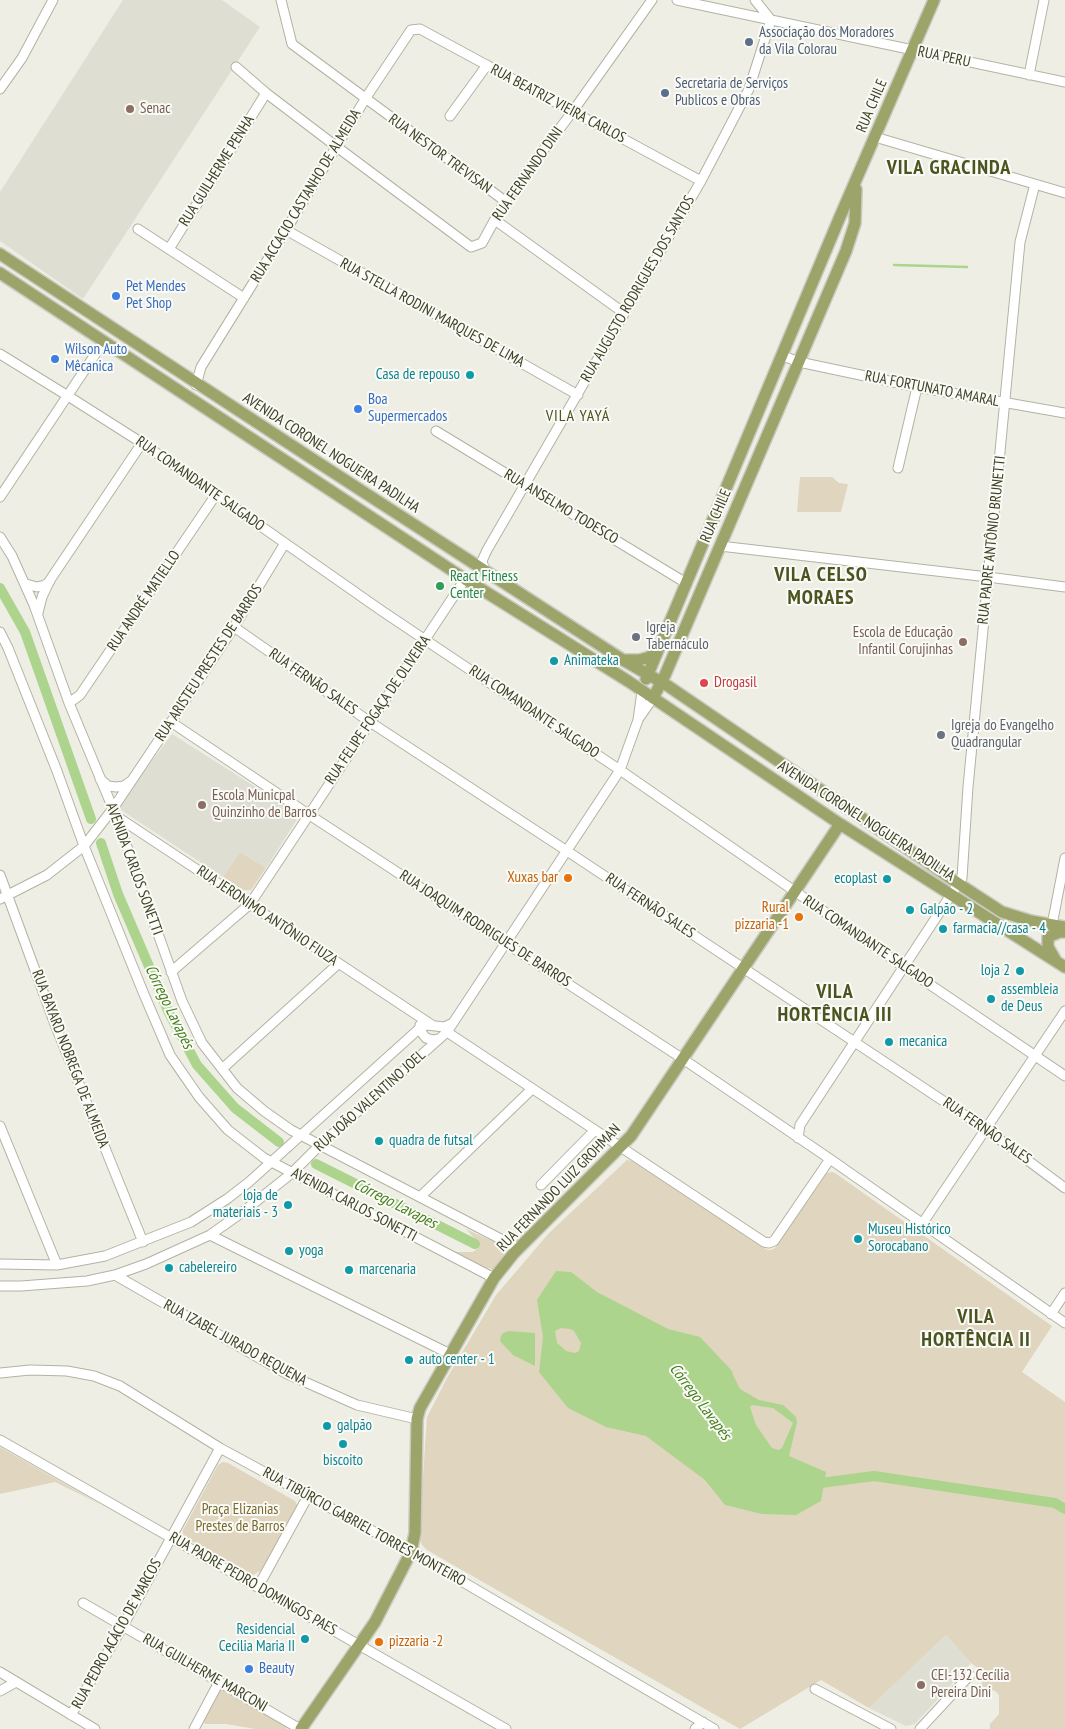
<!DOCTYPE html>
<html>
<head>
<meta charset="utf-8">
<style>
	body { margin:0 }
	canvas { display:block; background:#eeeee5 }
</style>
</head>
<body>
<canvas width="1065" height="1729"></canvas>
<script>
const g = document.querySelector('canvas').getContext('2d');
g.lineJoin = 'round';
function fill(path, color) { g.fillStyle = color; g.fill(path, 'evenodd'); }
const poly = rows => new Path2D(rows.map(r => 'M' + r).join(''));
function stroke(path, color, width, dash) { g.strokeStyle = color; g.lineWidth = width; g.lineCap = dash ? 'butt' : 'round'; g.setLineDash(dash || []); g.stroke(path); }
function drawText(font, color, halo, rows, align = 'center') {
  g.font = font + ' "PT Sans Narrow",sans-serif'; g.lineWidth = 4; g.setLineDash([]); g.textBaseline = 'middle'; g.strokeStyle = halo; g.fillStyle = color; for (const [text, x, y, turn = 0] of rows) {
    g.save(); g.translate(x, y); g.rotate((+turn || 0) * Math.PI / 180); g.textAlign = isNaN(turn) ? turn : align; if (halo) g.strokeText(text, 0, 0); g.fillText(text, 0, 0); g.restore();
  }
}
fill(poly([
	[123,0,222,0,260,27,83,299,0,241,0,192],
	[172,734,295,812,297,816,296,821,266,868,240,852,223,877,121,810,120,804],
	[946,1635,971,1663,915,1724,906,1726,869,1708]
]), '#deded3');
fill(poly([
	[800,477,832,477,839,483,848,484,841,512,797,512],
	[240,852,266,868,251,890,243,890,223,877],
	[627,1160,632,1161,767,1250,771,1250,775,1248,827,1173,832,1172,835,1173,1052,1326,1022,1372,1065,1402,1065,1729,990,1729,990,1724,999,1714,999,1695,995,1691,982,1687,981,1670,971,1663,946,1635,869,1708,821,1680,740,1729,427,1550,422,1545,419,1538,427,1417,447,1378,496,1295,549,1233],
	[466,1229,496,1243,504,1252,504,1260,499,1266,492,1269,478,1266,454,1252,473,1252,479,1247,475,1239],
	[0,1447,100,1504,55,1482,0,1494],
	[223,1462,228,1463,295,1501,297,1505,297,1508,262,1570,253,1575,184,1537,183,1534,183,1530,218,1465],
	[222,1690,288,1726,286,1729,256,1729,226,1724,205,1724,203,1721,219,1691]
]), '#e0d5be');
fill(poly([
	[556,1271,571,1272,597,1292,668,1329,700,1337,732,1371,733,1375,740,1389,759,1400,783,1405,796,1417,797,1422,789,1456,826,1472,821,1501,796,1515,762,1514,725,1505,705,1480,646,1436,606,1427,568,1408,539,1372,543,1337,537,1300],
	[561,1328,570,1329,574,1331,581,1343,579,1351,575,1353,566,1351,557,1343,555,1331],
	[752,1405,773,1408,793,1423,782,1448,779,1450,772,1448,756,1425,750,1407],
	[509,1331,535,1333,535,1366,513,1355,500,1341,501,1336,503,1333]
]), '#acd48d');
stroke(poly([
	[894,265,967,267]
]), '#acd48d', 2.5);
stroke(poly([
	[0,588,25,632,91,819],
	[101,843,118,894,169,1013,197,1065,235,1108,279,1142],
	[316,1164,475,1244],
	[813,1484,874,1476,1055,1503,1065,1509]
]), '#acd48d', 10);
const minor = poly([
	[281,0,292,44,505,201],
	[677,0,1065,82],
	[236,67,266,93,337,147,471,247,482,243,505,201,573,111,652,0],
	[1029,75,1044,0],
	[0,89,22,58,53,0],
	[450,116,487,65],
	[875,137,1065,193],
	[495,220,624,313],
	[138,229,244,298],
	[286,230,578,395],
	[169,249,266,93],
	[0,354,68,396,142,443,382,611,620,770,904,967,1065,1076],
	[783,356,799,362,917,387,1065,413],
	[196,385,201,367,286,230,367,96,411,30,420,29,701,181],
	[436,431,686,583],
	[898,468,917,387],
	[0,497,104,341],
	[0,537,12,556,34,605,69,703,116,816,182,1001,202,1043,237,1088,264,1111,291,1130,518,1248],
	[720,546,988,577,1065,587],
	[485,571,482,561,487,550,701,181,749,89,771,20,755,0],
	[26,584,37,587,45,585,50,581],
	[38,613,42,597,50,580,142,443],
	[234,627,370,722,567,851,987,1130,1065,1188],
	[0,632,8,648,57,771,84,846,143,992,170,1055,199,1097,228,1130,264,1158,494,1278],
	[69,703,80,695,215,496],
	[639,718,653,698],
	[171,722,308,814,683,1059,830,1159,1065,1323],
	[100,779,108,786,116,787,124,786,131,781],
	[116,816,432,1025],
	[0,875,56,1027,143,1242],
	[0,899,47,875,84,846,112,810,171,722,234,627,285,543],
	[1052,925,1065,858],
	[171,972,250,904,465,579],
	[420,1025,422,1033,426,1038,433,1040,439,1039],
	[447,1032,764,1242,769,1243,774,1241,830,1159],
	[222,1069,338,964],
	[0,1126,57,1265],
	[798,1138,800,1125,962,878,968,787,1020,242,1035,184],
	[541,1185,595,1130],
	[420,1197,532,1089],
	[922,1224,1065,1011],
	[210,1235,450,1354],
	[0,1264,57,1265,105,1256,191,1222,227,1199,249,1182,421,1027,427,1025,444,1027,453,1023],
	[115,1275,287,1374,357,1405,417,1419],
	[0,1286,21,1286,87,1281,115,1275,146,1264,210,1235,244,1211,292,1173,320,1145,447,1032,620,770,638,720,642,691],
	[1051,1314,1065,1293],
	[0,1373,30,1370,67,1371,94,1376,120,1386,220,1448,417,1555,714,1729],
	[0,1440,506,1729],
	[258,1587,308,1496],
	[83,1603,300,1729],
	[0,1672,95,1729],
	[815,1689,891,1729],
	[0,1691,16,1682],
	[71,1715,123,1626,220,1448],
	[194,1729,219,1682],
	[695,1729,703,1722],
	[920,1729,970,1675]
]);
const major = poly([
	[0,254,308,456,623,660,668,686,959,884,1002,912,1031,921,1065,927],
	[0,273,465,579,628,681,840,824,1065,967],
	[625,660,639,660,650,657,657,648],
	[646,679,839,219,934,0],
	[653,698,665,675,846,251,855,223,856,189],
	[1055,959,1048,947,1048,937,1060,932,1065,932],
	[301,1729,375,1622,411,1552,415,1533,417,1419,420,1408,494,1278,514,1253,631,1136,840,824]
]);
stroke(minor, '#b2b3a3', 11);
stroke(major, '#c9cac1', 14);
stroke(minor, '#fff', 9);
stroke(major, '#9ca469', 11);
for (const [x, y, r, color] of [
	[749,42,5,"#5c6f8a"],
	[665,93,5,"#5c6f8a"],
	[130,109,5,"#8d6e63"],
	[116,296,5,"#3f7fe0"],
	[55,359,5,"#3f7fe0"],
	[470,375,5,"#0f9aa8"],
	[358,409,5,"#3f7fe0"],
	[440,586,5,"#2e9e5b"],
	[636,637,5,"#6b7280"],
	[963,642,5,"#8d6e63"],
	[554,661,5,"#0f9aa8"],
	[704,683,5,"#e0444e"],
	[941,735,5,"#6b7280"],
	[202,805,5,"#8d6e63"],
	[568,878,5,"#e8710a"],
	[887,879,5,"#0f9aa8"],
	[910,910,5,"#0f9aa8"],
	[799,917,5,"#e8710a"],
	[943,929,5,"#0f9aa8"],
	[1020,971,5,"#0f9aa8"],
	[991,999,5,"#0f9aa8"],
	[889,1042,5,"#0f9aa8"],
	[379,1141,5,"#0f9aa8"],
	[288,1205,5,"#0f9aa8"],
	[858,1239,5,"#0f9aa8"],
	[289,1251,5,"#0f9aa8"],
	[169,1268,5,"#0f9aa8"],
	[349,1270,5,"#0f9aa8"],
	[409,1360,5,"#0f9aa8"],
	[327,1426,5,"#0f9aa8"],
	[343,1444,5,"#0f9aa8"],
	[305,1639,5,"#0f9aa8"],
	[379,1642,5,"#e8710a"],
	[249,1669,5,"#3f7fe0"],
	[921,1685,5,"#8d6e63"]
]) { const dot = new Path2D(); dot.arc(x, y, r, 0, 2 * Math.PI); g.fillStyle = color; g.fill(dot); stroke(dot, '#fafaf6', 2); }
drawText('15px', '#4e5e75', '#fafaf6', [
	["Associação dos Moradores",759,33],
	["da Vila Colorau",759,50],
	["Secretaria de Serviços",675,84],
	["Publicos e Obras",675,101]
], 'left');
drawText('15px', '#3d4123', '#fafaf6', [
	["RUA PERU",944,57,12],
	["RUA BEATRIZ VIEIRA CARLOS",558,104,28],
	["RUA CHILE",872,106,-67],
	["RUA NESTOR TREVISAN",440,154,36],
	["RUA GUILHERME PENHA",217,171,-58],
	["RUA FERNANDO DINI",528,174,-55],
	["RUA ACCACIO CASTANHO DE ALMEIDA",306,196,-59],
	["RUA AUGUSTO RODRIGUES DOS SANTOS",638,289,-60],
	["RUA STELLA RODINI MARQUES DE LIMA",432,313,29],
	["RUA FORTUNATO AMARAL",932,389,11],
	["AVENIDA CORONEL NOGUEIRA PADILHA",331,453,33],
	["RUA COMANDANTE SALGADO",200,484,35],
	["RUA ANSELMO TODESCO",561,507,31],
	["RUA CHILE",716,516,-67],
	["RUA PADRE ANTÔNIO BRUNETTI",992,540,-84],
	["RUA ANDRÉ MATIELLO",144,601,-56],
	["RUA ARISTEU PRESTES DE BARROS",209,663,-57],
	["RUA FERNÃO SALES",313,682,35],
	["RUA FELIPE FOGAÇA DE OLIVEIRA",378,710,-56],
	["RUA COMANDANTE SALGADO",534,712,34],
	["AVENIDA CORONEL NOGUEIRA PADILHA",866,821,33],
	["AVENIDA CARLOS SONETTI",134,869,70],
	["RUA FERNÃO SALES",650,906,34],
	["RUA JERONIMO ANTÔNIO FIUZA",267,916,34],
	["RUA JOAQUIM RODRIGUES DE BARROS",485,929,33],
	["RUA COMANDANTE SALGADO",868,942,34],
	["RUA BAYARD NOBREGA DE ALMEIDA",70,1059,69],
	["RUA JOÃO VALENTINO JOEL",370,1101,-42],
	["RUA FERNÃO SALES",987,1131,35],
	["RUA FERNANDO LUIZ GROHMAN",559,1188,-46],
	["AVENIDA CARLOS SONETTI",354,1205,28],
	["RUA IZABEL JURADO REQUENA",235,1343,29],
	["RUA TIBÚRCIO GABRIEL TORRES MONTEIRO",364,1527,29],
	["RUA PADRE PEDRO DOMINGOS PAES",253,1584,30],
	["RUA PEDRO ACÁCIO DE MARCOS",117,1634,-61],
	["RUA GUILHERME MARCONI",205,1673,30]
]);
drawText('15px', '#785e54', '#fafaf6', [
	["Senac",140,109],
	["Escola de Educação",953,633,"right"],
	["Infantil Corujinhas",953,650,"right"],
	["Escola Municpal",212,796],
	["Quinzinho de Barros",212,813],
	["CEI-132 Cecília",931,1676],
	["Pereira Dini",931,1693]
], 'left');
drawText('15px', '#366cbe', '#fafaf6', [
	["Pet Mendes",126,287],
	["Pet Shop",126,304],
	["Wilson Auto",65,350],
	["Mêcanica",65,367],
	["Boa",368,400],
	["Supermercados",368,417],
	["Beauty",259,1669]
], 'left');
drawText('15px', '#0d838f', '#fafaf6', [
	["Casa de repouso",460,375,"right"],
	["Animateka",564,661],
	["ecoplast",877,879,"right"],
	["Galpão - 2",920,910],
	["farmacia//casa - 4",953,929],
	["loja 2",1010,971,"right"],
	["assembleia",1001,990],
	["de Deus",1001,1007],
	["mecanica",899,1042],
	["quadra de futsal",389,1141],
	["loja de",278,1196,"right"],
	["materiais - 3",278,1213,"right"],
	["Museu Histórico",868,1230],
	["Sorocabano",868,1247],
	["yoga",299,1251],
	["cabelereiro",179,1268],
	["marcenaria",359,1270],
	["auto center - 1",419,1360],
	["galpão",337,1426],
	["biscoito",343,1461,"center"],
	["Residencial",295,1630,"right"],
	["Cecilia Maria II",295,1647,"right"]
], 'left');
drawText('15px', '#27864d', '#fafaf6', [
	["React Fitness",450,577],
	["Center",450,594]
], 'left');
drawText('15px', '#5b616d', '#fafaf6', [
	["Igreja",646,628],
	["Tabernáculo",646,645],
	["Igreja do Evangelho",951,726],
	["Quadrangular",951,743]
], 'left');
drawText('15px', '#be3a42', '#fafaf6', [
	["Drogasil",714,683]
], 'left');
drawText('15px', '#c56008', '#fafaf6', [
	["Xuxas bar",558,878],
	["Rural",789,908],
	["pizzaria -1",789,925],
	["pizzaria -2",389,1642,"left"]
], 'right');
drawText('15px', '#79692d', '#fafaf6', [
	["Praça Elizanias",240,1510],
	["Prestes de Barros",240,1527]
]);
g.letterSpacing = '1px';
drawText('16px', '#4b541f', '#fafaf6', [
	["VILA YAYÁ",578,416]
]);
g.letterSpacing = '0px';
drawText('italic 16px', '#467f1c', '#fafaf6', [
	["Córrego Lavapés",169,1007,64],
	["Córrego Lavapes",395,1204,27],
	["Córrego Lavapés",700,1402,53]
]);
g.letterSpacing = '1px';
drawText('bold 20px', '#4b541f', '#fafaf6', [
	["VILA GRACINDA",949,168],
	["VILA CELSO",821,575],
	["MORAES",821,598],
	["VILA",835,992],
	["HORTÊNCIA III",835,1015],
	["VILA",976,1317],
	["HORTÊNCIA II",976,1340]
]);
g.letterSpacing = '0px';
</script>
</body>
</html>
